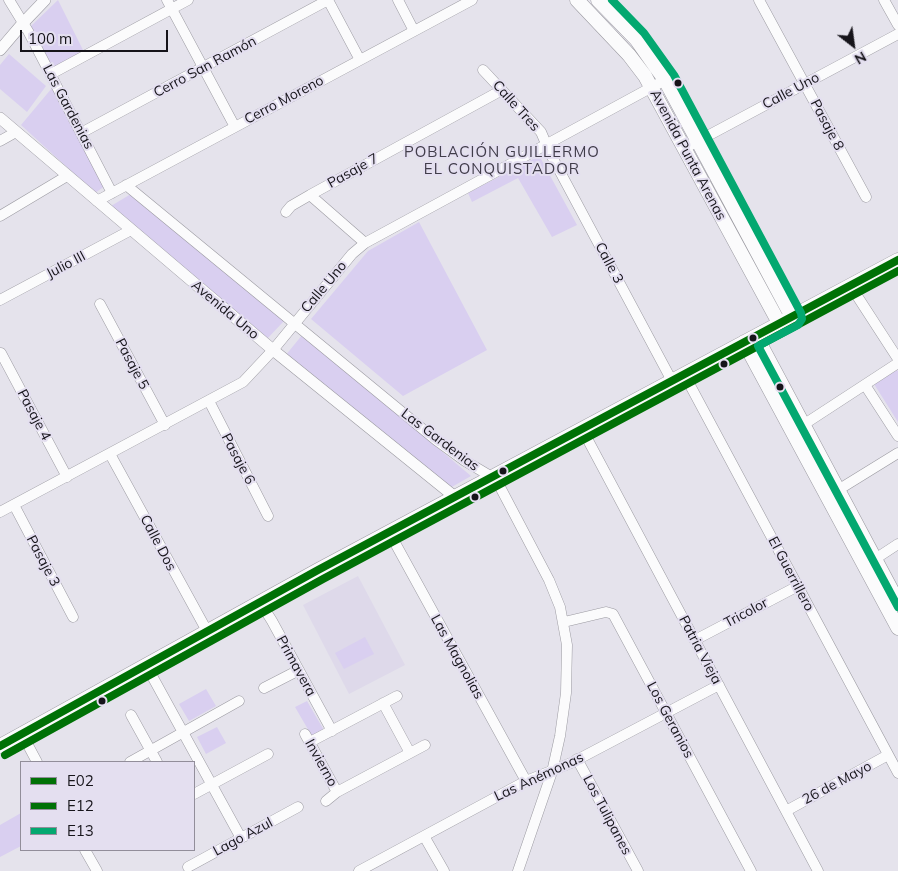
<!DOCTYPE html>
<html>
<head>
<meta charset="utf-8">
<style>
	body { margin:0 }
	#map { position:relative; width:898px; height:871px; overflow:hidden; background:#e5e3ec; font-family:Mulish,sans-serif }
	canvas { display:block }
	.legend { position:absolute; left:20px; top:761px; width:175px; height:90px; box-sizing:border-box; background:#e4dff0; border:1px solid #928e9a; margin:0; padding:6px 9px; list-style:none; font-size:15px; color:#16141a }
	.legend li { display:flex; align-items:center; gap:10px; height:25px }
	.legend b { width:25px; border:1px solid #928e9a }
	.north { position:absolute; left:828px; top:20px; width:50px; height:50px; -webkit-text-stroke:4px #e4dff0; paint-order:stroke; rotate:150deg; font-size:14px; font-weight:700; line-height:20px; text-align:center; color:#16141a }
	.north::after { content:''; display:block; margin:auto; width:18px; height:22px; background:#16141a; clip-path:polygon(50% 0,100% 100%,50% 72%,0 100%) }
	.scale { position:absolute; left:20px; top:30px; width:148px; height:22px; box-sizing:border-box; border:2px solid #16141a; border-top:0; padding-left:6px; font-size:15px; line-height:18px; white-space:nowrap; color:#16141a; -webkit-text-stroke:4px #e4dff0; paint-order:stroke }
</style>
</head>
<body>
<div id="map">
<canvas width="898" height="871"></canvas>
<ul class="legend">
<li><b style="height:6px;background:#007106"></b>E02</li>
<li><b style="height:6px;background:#007106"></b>E12</li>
<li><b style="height:6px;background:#03a870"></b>E13</li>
</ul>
<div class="north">N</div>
<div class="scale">100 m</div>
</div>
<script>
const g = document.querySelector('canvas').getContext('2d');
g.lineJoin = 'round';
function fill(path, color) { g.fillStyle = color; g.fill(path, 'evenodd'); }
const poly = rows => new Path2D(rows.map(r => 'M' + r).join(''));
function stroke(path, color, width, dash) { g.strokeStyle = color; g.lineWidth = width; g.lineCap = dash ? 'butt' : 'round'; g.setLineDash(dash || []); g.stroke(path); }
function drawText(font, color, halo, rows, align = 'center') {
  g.font = font + ' Mulish,sans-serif'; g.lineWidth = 4; g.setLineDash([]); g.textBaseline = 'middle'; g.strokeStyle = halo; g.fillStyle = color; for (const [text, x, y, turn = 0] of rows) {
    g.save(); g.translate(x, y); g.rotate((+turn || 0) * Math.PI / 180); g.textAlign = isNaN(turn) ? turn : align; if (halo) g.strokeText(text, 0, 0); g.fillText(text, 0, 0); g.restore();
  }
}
fill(poly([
	[358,576,405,665,349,694,303,605]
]), '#ded9ea');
fill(poly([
	[58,0,84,52,55,68,51,67,30,29,31,26],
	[9,54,46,86,27,112,0,89,0,65],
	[52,88,105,186,95,193,21,125],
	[535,158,541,159,577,225,552,237,518,178,472,202,468,193],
	[131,194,284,321,266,340,111,206],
	[419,222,487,350,403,396,311,319,368,251],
	[303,334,471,476,450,488,285,356],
	[897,370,898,371,898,422,874,384],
	[365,637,374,654,344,669,335,653],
	[206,689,216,706,189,721,179,704],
	[307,701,325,732,313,738,295,707],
	[217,727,226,743,206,754,197,737],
	[21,813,21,846,0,857,0,825]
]), '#d9cff0');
const minor = poly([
	[9,0,28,31,112,193],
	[167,0,235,127],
	[328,0,360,60],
	[398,0,414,31],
	[759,0,866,197],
	[884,0,898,25],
	[483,70,541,132,550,153,672,381],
	[51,74,188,0],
	[81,133,328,0],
	[0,141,16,132],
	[685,148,898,34],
	[126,185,436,440,465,461,492,477,499,485,549,580,560,607,567,645,566,693,560,736,552,772,518,871],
	[310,195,365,243],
	[97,201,472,0],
	[286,212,291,206,310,195,502,90],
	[0,216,67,176],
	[850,285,898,359],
	[0,300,131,230],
	[100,304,165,425],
	[1,353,67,477],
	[684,374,898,773],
	[865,385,898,436],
	[209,401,268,516],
	[803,425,898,363],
	[582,429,818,871],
	[110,454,207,631],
	[838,490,898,453],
	[14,505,73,617],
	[0,512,243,382,273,350,352,254,365,243,665,80],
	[389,532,526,781],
	[869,563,898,544],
	[260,602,272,621,332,731],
	[564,622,606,612,613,614,751,871],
	[695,640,798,586],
	[146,665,241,838],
	[264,688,299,670],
	[383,703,410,753],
	[131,715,157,762],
	[22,734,37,762],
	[305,734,337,792],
	[310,742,397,696],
	[577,759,638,871],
	[130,762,239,701],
	[194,794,268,754],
	[326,801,337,792,425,745],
	[786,811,888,755],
	[424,836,444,871],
	[85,850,97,871],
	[188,867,298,807],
	[359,871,526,781,571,763,719,685]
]);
const tertiary = poly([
	[0,50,23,23,45,0],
	[0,118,273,350,455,497]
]);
const secondary = poly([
	[577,0,629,55,645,76,779,323],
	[598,0,636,39,665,80,792,317],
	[756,336,898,602],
	[744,342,898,628],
	[0,746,318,570,898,260]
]);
stroke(minor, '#9b9aa1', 11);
stroke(tertiary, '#9b9aa1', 12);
stroke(secondary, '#9b9aa1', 15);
stroke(minor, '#fbfbfc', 10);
stroke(tertiary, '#fbfbfc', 11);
stroke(secondary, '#fbfbfc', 14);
stroke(poly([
	[0,746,318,570,898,260]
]), '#007106', 8);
stroke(poly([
	[5,755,323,579,898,271]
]), '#007106', 8);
stroke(poly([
	[612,0,644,33,674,75,801,313,802,319,798,325,758,346,898,607]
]), '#03a870', 8);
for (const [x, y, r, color] of [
	[678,83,4.5,"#16141a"],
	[753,338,4.5,"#16141a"],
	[724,364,4.5,"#16141a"],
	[780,387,4.5,"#16141a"],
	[503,471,4.5,"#16141a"],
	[475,497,4.5,"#16141a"],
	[102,701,4.5,"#16141a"]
]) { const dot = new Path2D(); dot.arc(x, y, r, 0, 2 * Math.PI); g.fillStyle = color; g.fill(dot); stroke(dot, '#e4dff0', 2); }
drawText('14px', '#16141a', '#e4dff0', [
	["Cerro San Ramón",205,67,-28],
	["Calle Uno",791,91,-28],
	["Cerro Moreno",284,100,-28],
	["Calle Tres",516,106,48],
	["Las Gardenias",68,107,62],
	["Pasaje 8",827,125,62],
	["Avenida Punta Arenas",688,155,62],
	["Pasaje 7",353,171,-29],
	["Calle 3",609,263,62],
	["Julio III",66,265,-28],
	["Calle Uno",324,287,-50],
	["Avenida Uno",225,310,40],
	["Pasaje 5",132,364,62],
	["Pasaje 4",34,415,62],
	["Las Gardenias",440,440,37],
	["Pasaje 6",238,459,62],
	["Calle Dos",158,543,62],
	["Pasaje 3",43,561,62],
	["El Guerrillero",791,574,62],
	["Tricolor",746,613,-28],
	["Patria Vieja",700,650,62],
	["Las Magnolias",457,657,61],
	["Primavera",296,666,61],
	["Los Geranios",670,720,62],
	["Invierno",321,763,61],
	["Las Anémonas",539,777,-25],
	["26 de Mayo",837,783,-28],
	["Los Tulipanes",607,815,62],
	["Lago Azul",243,837,-28]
]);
g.letterSpacing = '1px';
drawText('15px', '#413d4a', '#e4dff0', [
	["POBLACIÓN GUILLERMO",502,152],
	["EL CONQUISTADOR",502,169]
]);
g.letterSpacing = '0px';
</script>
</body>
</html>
